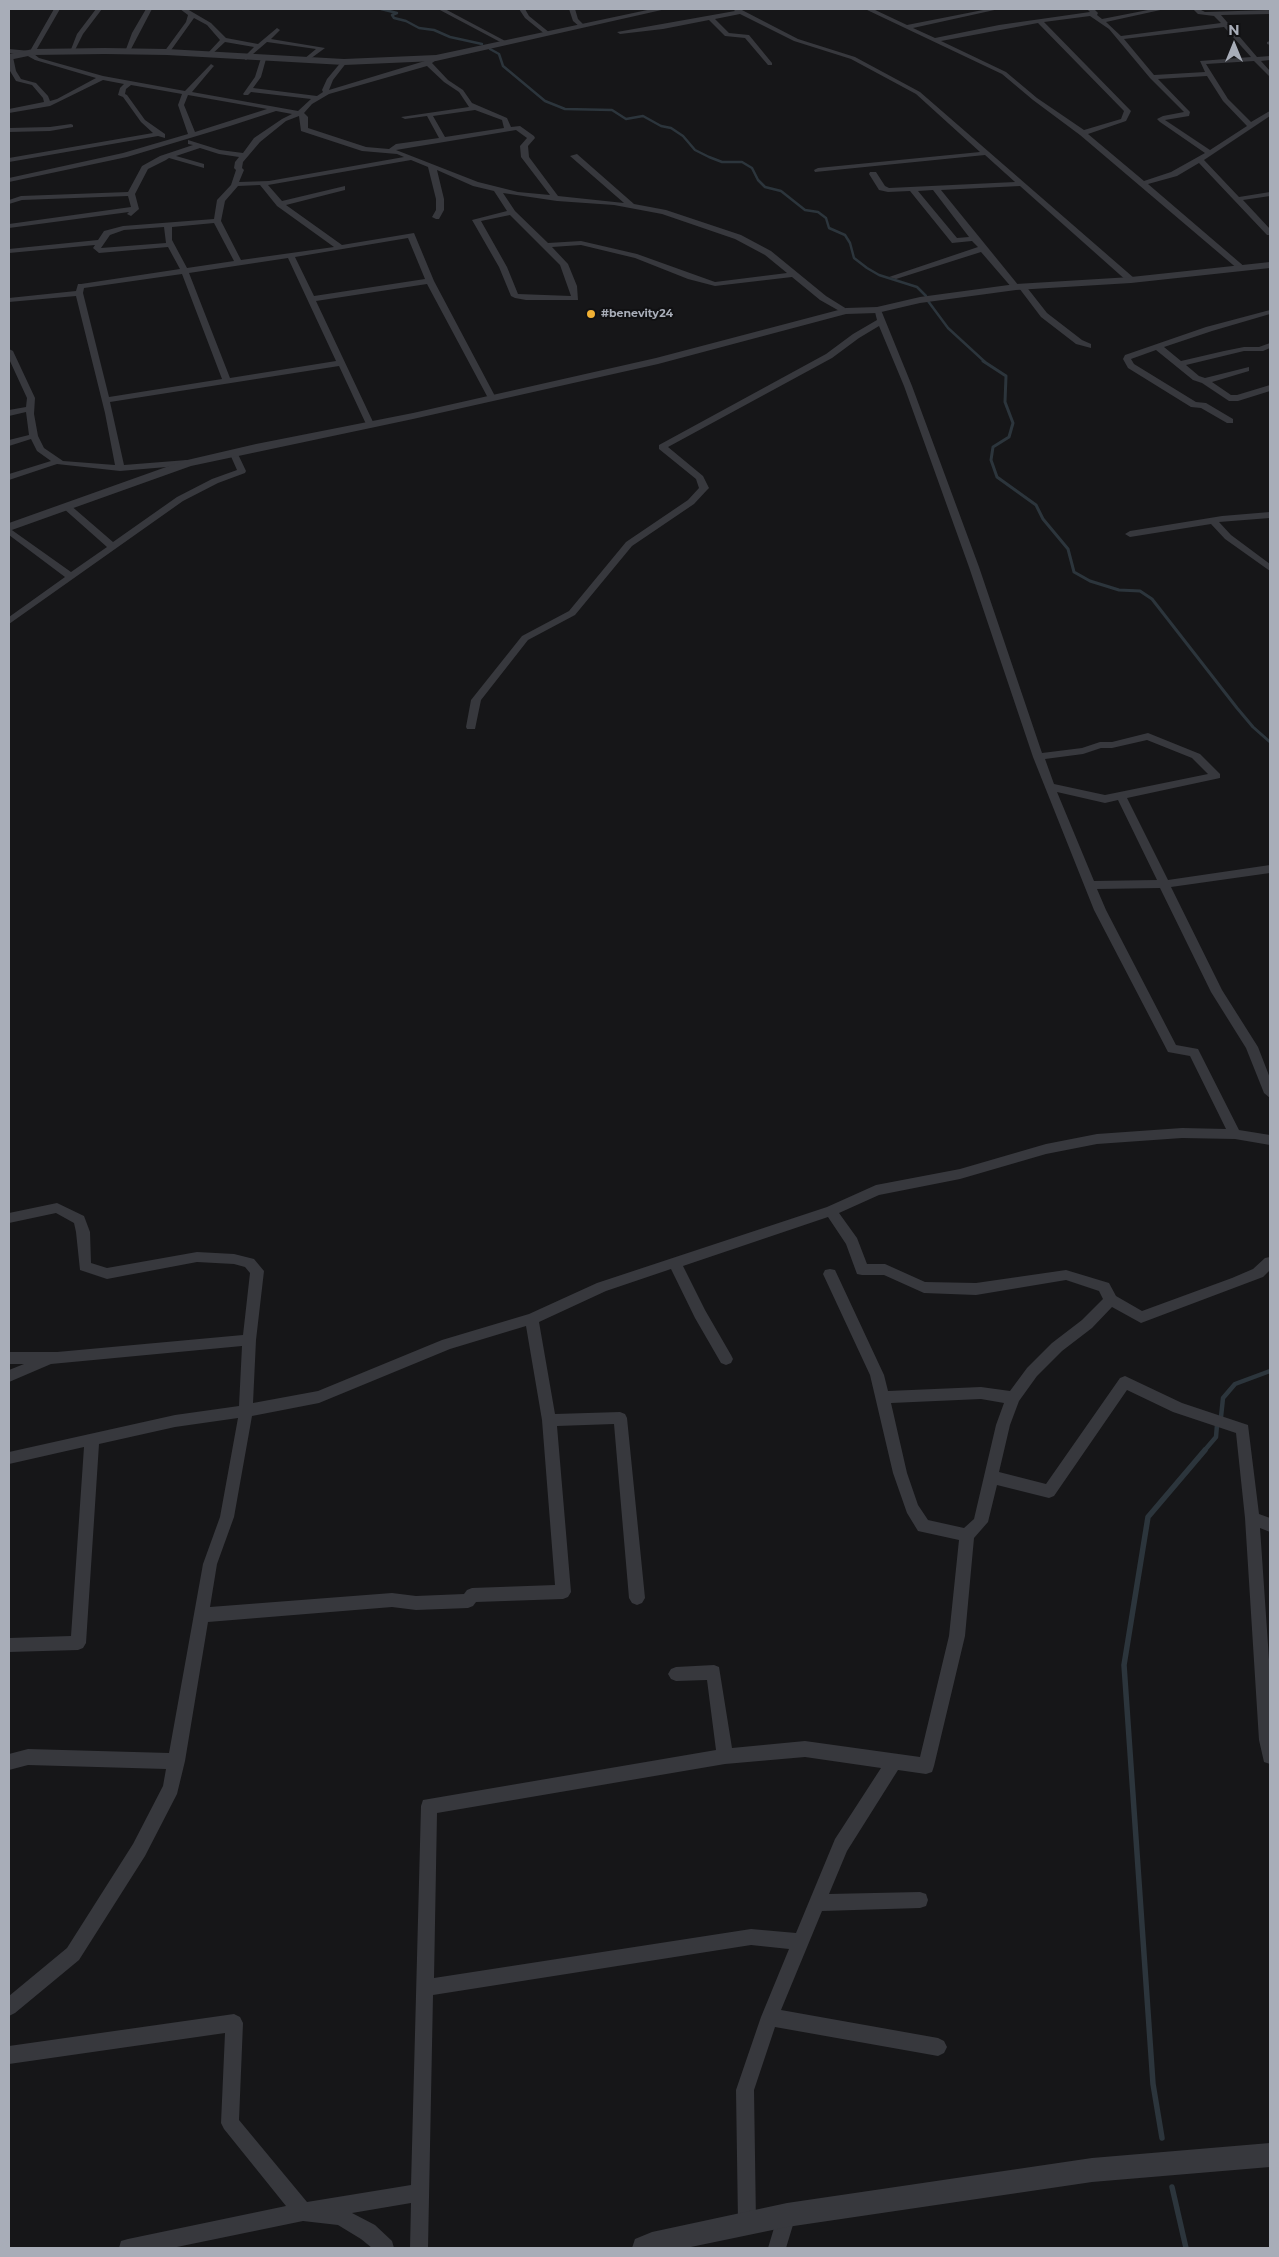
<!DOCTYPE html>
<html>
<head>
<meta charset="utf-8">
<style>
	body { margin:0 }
	#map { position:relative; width:1279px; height:2257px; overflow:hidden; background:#161618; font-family:Montserrat,sans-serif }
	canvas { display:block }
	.frame { position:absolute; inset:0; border:10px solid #a8adb8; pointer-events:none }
	.north { position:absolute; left:1209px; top:20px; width:50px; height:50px; -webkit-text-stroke:4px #111113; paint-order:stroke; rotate:0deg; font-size:14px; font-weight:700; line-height:20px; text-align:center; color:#a8adb8 }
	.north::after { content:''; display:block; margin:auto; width:18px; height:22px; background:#a8adb8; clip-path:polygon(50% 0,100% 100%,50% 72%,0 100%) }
</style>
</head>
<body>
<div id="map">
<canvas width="1279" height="2257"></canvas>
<div class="frame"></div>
<div class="north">N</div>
</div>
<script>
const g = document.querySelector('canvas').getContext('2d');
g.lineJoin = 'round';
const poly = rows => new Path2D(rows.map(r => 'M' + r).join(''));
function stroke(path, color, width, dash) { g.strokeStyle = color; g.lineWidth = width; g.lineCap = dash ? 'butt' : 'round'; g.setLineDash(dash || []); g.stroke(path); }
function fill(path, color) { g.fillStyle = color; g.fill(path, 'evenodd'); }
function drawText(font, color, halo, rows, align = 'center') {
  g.font = font + ' Montserrat,sans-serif'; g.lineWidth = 4; g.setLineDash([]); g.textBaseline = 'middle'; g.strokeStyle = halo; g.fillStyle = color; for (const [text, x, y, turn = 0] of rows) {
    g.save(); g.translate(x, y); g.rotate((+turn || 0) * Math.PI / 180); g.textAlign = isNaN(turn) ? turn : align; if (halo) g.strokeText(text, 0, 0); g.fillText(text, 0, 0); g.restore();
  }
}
stroke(poly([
	[381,9,397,13,392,15,394,18,406,21,419,28,434,30,450,37,482,44],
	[490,49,499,54,503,66,545,101,565,109,612,110,626,119,643,116,661,126,671,128,683,136,695,150,709,157,722,162,742,162,752,168,758,180,765,187,781,191,805,210,818,212,826,218,829,228,845,235,850,243,854,258,867,268,879,275,917,287,926,296],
	[928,301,948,328,985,362]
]), '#2c353c', 2.5);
stroke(poly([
	[983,361,1006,376,1005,402,1013,423,1009,437,993,447,991,460,997,477,1036,505,1043,519,1068,549,1074,572,1090,581,1119,590,1140,591,1152,599,1237,708,1253,727,1270,742]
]), '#2c353c', 3);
stroke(poly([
	[1221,1417,1223,1398,1235,1384,1270,1371],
	[1204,1451,1216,1437,1217,1425]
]), '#2c353c', 4.5);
stroke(poly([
	[1162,2138,1153,2084,1124,1665,1148,1517,1205,1450],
	[1172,2187,1186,2248]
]), '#2c353c', 5.5);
fill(poly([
	[54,9,60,9,34,54,39,58,103,76,185,91,211,64,214,66,213,67,192,92,298,111,311,99,251,92,248,95,244,95,243,94,255,77,261,58,266,59,261,77,253,88,317,96,323,92,322,90,327,79,342,61,347,62,333,80,329,90,438,57,438,59,432,63,448,80,463,90,472,103,507,118,511,127,520,126,534,136,535,138,528,146,529,157,558,196,624,203,570,156,577,154,634,204,666,210,741,235,771,251,826,296,850,311,843,313,820,300,792,277,715,286,688,279,635,258,581,245,552,247,568,264,577,286,578,300,526,300,515,298,511,296,499,267,472,220,507,211,494,191,473,186,437,170,444,199,444,210,439,219,436,219,432,217,436,210,436,199,428,167,411,160,268,185,282,201,345,186,345,190,286,205,342,245,414,233,434,281,496,398,495,400,488,398,427,284,316,301,374,424,373,426,366,424,339,366,110,402,124,465,187,460,190,461,190,465,120,471,57,464,9,480,9,474,51,461,37,451,31,439,9,446,9,440,29,435,26,412,9,416,9,410,26,407,27,398,9,359,9,349,13,351,35,398,34,414,38,436,44,448,63,461,115,465,105,413,76,296,9,302,9,298,76,291,78,284,81,284,180,269,168,247,99,253,93,248,95,245,9,253,9,249,98,240,104,231,123,226,214,219,217,200,231,185,236,170,234,168,235,162,239,157,219,154,200,148,176,156,204,164,204,168,169,158,166,160,148,169,135,194,139,209,131,216,127,214,129,212,9,228,9,224,131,207,128,196,22,200,9,204,9,200,21,196,128,192,142,166,160,156,193,145,188,144,188,140,220,150,243,153,254,138,282,119,292,114,276,111,230,126,127,157,9,182,9,178,123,153,188,134,178,105,182,94,131,85,126,89,125,94,127,95,145,120,165,134,165,138,158,136,9,162,9,158,153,133,141,122,123,97,118,95,120,88,124,84,103,80,50,106,9,113,9,109,44,102,43,98,32,85,16,81,10,71,9,55,13,57,16,71,21,79,36,83,48,96,50,101,57,99,96,78,35,60,26,55,9,53,9,49,30,51,54,9],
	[427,66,444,82,459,92,469,107,401,117,405,119,427,116,439,138,396,144,389,149,366,147,308,128,308,117,304,113,312,104,329,94,427,66],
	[188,95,267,109,195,132,184,105,188,95],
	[475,110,502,120,504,128,445,137,433,116,475,110],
	[299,116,301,131,362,151,397,154,404,157,269,181,239,182,244,170,242,168,243,162,260,142,286,121,299,116],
	[516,130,527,138,520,146,521,157,550,195,518,192,478,182,396,150,516,130],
	[260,185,277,206,334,247,241,260,221,221,225,201,238,186,260,185],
	[503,193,557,201,614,205,662,214,735,239,765,255,787,273,715,282,637,254,581,241,548,243,515,211,503,193],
	[510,215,560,265,571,296,518,294,507,267,481,221,510,215],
	[214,223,234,261,187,268,172,240,172,227,214,223],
	[164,227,166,243,101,248,110,235,124,230,164,227],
	[408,238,425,279,314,296,295,257,408,238],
	[288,258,336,361,230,378,189,273,288,258],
	[182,274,222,379,109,397,83,293,84,288,182,274],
	[96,9,102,9,83,34,74,52,70,52,77,34,96,9],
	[146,9,152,9,130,51,125,52,132,33,146,9],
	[180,9,187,9,211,23,226,38,258,44,277,28,280,30,271,39,325,48,306,62,303,60,304,59,316,49,267,42,246,60,243,58,254,47,225,42,210,56,207,54,220,40,207,25,194,18,169,53,165,53,164,52,186,22,188,15,180,9],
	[438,9,445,9,509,43,504,44,438,9],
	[519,9,525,9,529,16,550,33,550,35,546,35,525,18,519,9],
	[569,9,575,9,578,19,584,25,584,27,580,27,573,21,569,9],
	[733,9,740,9,798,39,855,57,920,92,1134,278,1134,282,1128,282,1020,186,941,190,1019,286,1025,285,1047,313,1082,340,1091,344,1091,348,1076,344,1041,317,1019,288,1013,289,981,252,896,279,889,277,978,247,972,241,952,243,910,191,888,192,879,190,869,174,870,172,876,172,885,186,889,188,1015,182,985,155,815,172,814,170,818,168,980,152,916,94,851,59,794,41,740,14,715,19,729,33,749,35,772,63,772,65,768,65,745,38,725,36,709,20,663,29,620,34,617,32,735,11,733,9],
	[918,191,933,190,969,237,957,238,918,191],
	[865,9,873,9,907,25,988,9,999,9,913,28,935,38,999,25,1090,12,1087,9,1094,9,1098,13,1097,15,1102,19,1153,9,1165,9,1106,22,1121,36,1221,23,1214,16,1198,14,1193,9,1199,9,1205,12,1270,10,1270,14,1221,15,1257,57,1270,56,1270,60,1261,61,1270,71,1270,77,1254,61,1206,64,1228,99,1251,122,1268,112,1270,111,1270,116,1204,160,1239,197,1270,192,1270,196,1243,200,1270,229,1270,235,1267,235,1199,163,1177,176,1148,184,1246,268,1239,270,1080,135,1033,100,1002,74,865,9],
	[1090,16,1109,29,1150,78,1184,112,1163,116,1157,119,1160,122,1205,153,1171,172,1144,181,1088,134,1126,121,1131,111,1044,22,1090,16],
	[1038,23,1124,111,1121,119,1084,130,1037,98,1006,72,941,41,1038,23],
	[1224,27,1251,57,1200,61,1205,72,1154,75,1124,39,1224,27],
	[1207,76,1223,101,1247,126,1210,150,1165,120,1189,116,1190,112,1158,79,1207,76],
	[1270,41,1270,45,1267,44,1267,42,1270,41],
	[71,124,73,125,73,127,50,131,9,132,9,128,50,127,71,124],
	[874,308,881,310,912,386,979,567,1042,753,1082,748,1100,742,1112,742,1148,733,1200,754,1220,774,1220,778,1127,798,1168,880,1270,865,1270,873,1171,887,1222,990,1258,1047,1270,1078,1270,1098,1264,1093,1246,1048,1211,992,1160,888,1097,889,1106,910,1176,1045,1198,1049,1239,1130,1270,1135,1270,1145,1235,1139,1182,1138,1097,1144,1046,1154,960,1179,879,1195,839,1213,857,1238,867,1264,885,1264,925,1282,976,1283,1066,1270,1109,1283,1116,1296,1142,1311,1232,1278,1253,1269,1265,1258,1270,1257,1270,1270,1263,1277,1141,1323,1112,1307,1092,1328,1062,1351,1037,1376,1019,1401,1010,1425,999,1472,1046,1484,1120,1378,1125,1376,1182,1403,1248,1425,1259,1514,1270,1518,1270,1532,1260,1528,1270,1674,1270,1764,1264,1762,1259,1740,1245,1518,1236,1433,1173,1412,1127,1390,1054,1496,1049,1498,997,1485,988,1522,974,1538,965,1636,934,1766,932,1772,926,1774,898,1770,847,1851,829,1894,920,1892,926,1894,928,1900,926,1906,920,1908,822,1911,781,2010,938,2038,944,2041,947,2047,944,2053,938,2056,775,2027,754,2090,756,2222,754,2229,747,2231,740,2229,738,2222,736,2090,761,2017,789,1949,751,1945,433,1995,428,2248,410,2248,411,2203,352,2213,375,2225,392,2241,394,2248,372,2248,361,2239,338,2225,303,2221,172,2248,119,2248,121,2241,128,2239,286,2206,224,2129,221,2123,225,2033,9,2064,9,2046,234,2014,240,2017,243,2023,239,2120,307,2202,411,2185,421,1806,423,1800,716,1750,707,1680,676,1681,671,1679,668,1674,671,1669,676,1667,714,1665,719,1667,732,1748,805,1741,920,1757,949,1636,959,1540,918,1531,907,1513,893,1473,870,1375,823,1274,825,1270,830,1269,835,1270,884,1375,888,1391,981,1387,1010,1391,1027,1368,1052,1343,1082,1320,1103,1299,1099,1291,1066,1280,976,1295,924,1293,884,1275,862,1275,857,1274,846,1244,828,1217,683,1266,705,1310,731,1355,733,1359,731,1363,726,1365,721,1363,695,1318,671,1269,606,1291,539,1322,555,1414,620,1412,625,1414,627,1418,645,1598,642,1603,637,1605,632,1603,629,1598,614,1424,557,1426,571,1592,568,1597,563,1599,476,1602,473,1606,468,1608,416,1610,392,1607,208,1622,185,1761,177,1794,145,1856,79,1960,15,2013,9,2016,9,1996,67,1948,133,1844,163,1786,166,1769,28,1765,9,1770,9,1754,28,1749,169,1753,203,1564,220,1517,238,1418,175,1427,99,1444,86,1643,83,1648,78,1650,9,1652,9,1638,71,1636,84,1447,9,1464,9,1452,175,1415,239,1406,242,1346,51,1364,9,1382,9,1370,24,1364,9,1364,9,1352,57,1352,243,1335,250,1273,245,1267,234,1264,197,1262,107,1279,80,1270,76,1232,74,1223,56,1213,9,1223,9,1213,57,1203,84,1216,90,1232,91,1263,107,1268,197,1252,234,1254,254,1259,264,1271,256,1340,253,1403,318,1391,442,1340,529,1314,597,1283,827,1207,876,1185,960,1169,1046,1144,1097,1134,1182,1128,1226,1129,1190,1056,1168,1052,1094,910,1033,757,969,567,904,386,879,326,859,338,832,358,668,447,703,476,709,488,707,490,694,504,632,546,575,615,528,640,481,700,475,729,467,729,466,727,471,700,522,636,569,611,626,542,688,500,699,488,696,479,659,449,659,445,826,354,853,334,877,320,874,308],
	[1147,740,1192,758,1208,774,1105,795,1054,784,1045,759,1083,754,1101,748,1112,748,1147,740],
	[1057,792,1105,803,1118,800,1157,880,1094,881,1057,792],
	[526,1326,542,1420,555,1585,472,1588,467,1590,464,1594,416,1596,392,1593,210,1607,217,1564,234,1517,252,1416,319,1403,450,1349,526,1326],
	[981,1399,1004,1403,996,1425,974,1519,964,1528,928,1520,918,1505,907,1473,891,1403,981,1399],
	[805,1757,881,1768,835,1839,796,1933,751,1929,434,1978,437,1813,725,1764,805,1757],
	[1270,310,1270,314,1212,331,1164,347,1181,361,1224,351,1244,347,1259,347,1270,343,1270,348,1263,351,1244,351,1186,365,1199,376,1205,378,1249,367,1249,371,1212,382,1231,395,1237,395,1270,385,1270,391,1238,401,1229,401,1202,383,1193,380,1156,350,1131,359,1134,364,1196,402,1206,403,1233,419,1233,423,1227,423,1201,408,1191,407,1128,368,1123,359,1125,355,1206,327,1270,310],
	[230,450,237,452,246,471,245,473,218,483,183,501,9,624,9,617,65,577,9,535,9,528,71,572,107,547,63,508,63,504,69,504,113,542,177,497,212,479,237,470,229,452,230,450],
	[1270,512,1270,518,1219,522,1231,535,1270,564,1270,571,1225,539,1211,524,1130,537,1125,534,1130,531,1222,516,1270,512],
	[787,2206,794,2208,796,2215,786,2248,768,2248,780,2208,787,2206]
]), '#37383d');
fill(poly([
	[652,9,666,9,436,61,344,65,167,55,105,54,33,55,9,60,9,54,33,49,105,48,167,49,344,59,436,55,652,9],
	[1270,262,1270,268,1131,283,1016,290,920,303,877,313,846,314,658,364,413,419,191,466,9,531,9,523,183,461,256,444,413,413,656,358,846,308,877,307,920,297,1016,284,1131,277,1270,262],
	[1270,2143,1270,2167,1092,2182,787,2227,686,2248,632,2248,635,2239,652,2232,787,2203,1092,2158,1270,2143]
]), '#37383d');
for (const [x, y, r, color] of [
	[591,314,5,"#f2b134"]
]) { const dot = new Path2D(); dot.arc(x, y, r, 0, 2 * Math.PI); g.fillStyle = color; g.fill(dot); stroke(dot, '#111113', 2); }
drawText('bold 11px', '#a8adb8', '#111113', [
	["#benevity24",601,314]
], 'left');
</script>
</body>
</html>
